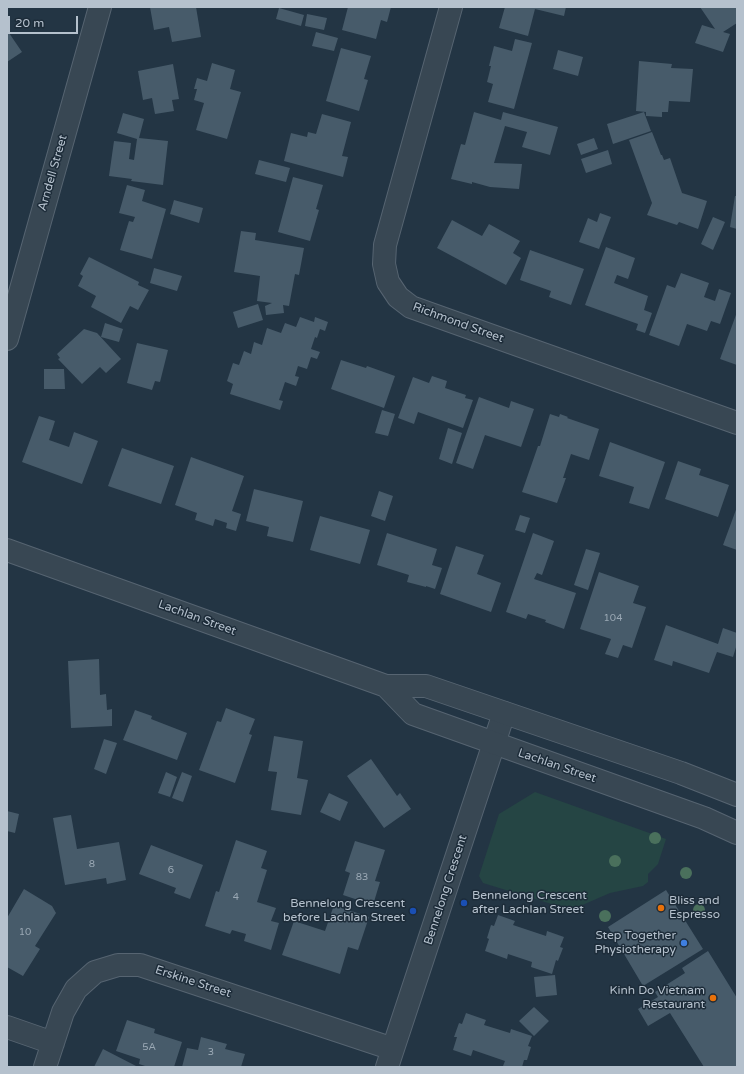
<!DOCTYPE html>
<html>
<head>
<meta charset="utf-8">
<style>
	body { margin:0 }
	#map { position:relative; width:744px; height:1074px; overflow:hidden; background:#233544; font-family:"Varela Round",sans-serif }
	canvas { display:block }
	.frame { position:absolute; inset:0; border:8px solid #b5c1cd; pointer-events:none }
	.scale { position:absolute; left:8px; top:16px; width:70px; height:18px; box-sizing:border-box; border:2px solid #b5c1cd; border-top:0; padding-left:5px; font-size:12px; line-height:14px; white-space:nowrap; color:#b5c1cd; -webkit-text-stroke:3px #1d2c39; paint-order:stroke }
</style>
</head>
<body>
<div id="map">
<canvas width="744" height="1074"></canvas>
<div class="frame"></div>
<div class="scale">20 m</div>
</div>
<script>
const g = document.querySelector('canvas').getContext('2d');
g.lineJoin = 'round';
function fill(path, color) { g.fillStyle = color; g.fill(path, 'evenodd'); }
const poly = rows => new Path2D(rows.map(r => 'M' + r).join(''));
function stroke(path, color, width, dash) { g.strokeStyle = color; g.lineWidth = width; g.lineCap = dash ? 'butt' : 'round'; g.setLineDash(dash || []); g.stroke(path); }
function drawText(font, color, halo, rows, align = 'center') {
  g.font = font + ' "Varela Round",sans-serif'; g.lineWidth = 3; g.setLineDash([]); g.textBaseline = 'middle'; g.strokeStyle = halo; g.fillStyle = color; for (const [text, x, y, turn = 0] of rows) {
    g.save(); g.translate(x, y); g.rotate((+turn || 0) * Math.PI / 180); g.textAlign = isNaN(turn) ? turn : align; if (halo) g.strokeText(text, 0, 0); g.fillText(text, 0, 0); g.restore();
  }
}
fill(poly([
	[535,792,666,839,658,864,648,874,648,882,643,886,610,893,571,910,483,883,479,876,499,814]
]), '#254544');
fill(poly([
	[150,7,196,7,201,37,172,42,169,27,154,30],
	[348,7,391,7,387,22,381,20,376,39,342,30],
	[505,7,566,7,564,16,535,9,528,36,499,28],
	[700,7,737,7,737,23,723,32,730,34,723,52,695,43,702,25,715,29],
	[279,8,304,15,301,26,276,19],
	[307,14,327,18,324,30,305,26],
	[7,30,22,52,7,62],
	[316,32,338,38,334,51,312,46],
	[515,39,532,43,514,109,488,102,493,84,487,82,491,66,489,66,494,46,512,51],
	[341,48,371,56,364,79,368,80,359,111,326,101],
	[558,50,583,57,578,76,553,69],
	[639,61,672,64,671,68,693,69,690,102,669,101,668,112,662,112,662,117,646,116,646,112,636,111],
	[212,63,235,70,230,89,241,92,227,139,196,130,204,103,194,100,197,89,194,89,197,78,207,81],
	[173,64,179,99,172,100,174,111,155,114,152,98,143,100,138,71],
	[474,112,501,120,503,112,558,127,550,155,522,147,527,132,505,126,494,163,522,164,519,189,490,187,472,182,472,184,451,179,461,144,465,145],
	[644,112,651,131,613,144,607,124],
	[123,113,144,119,139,138,168,141,163,185,131,181,132,179,109,176,114,141,131,143,129,159,134,160,137,139,117,133],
	[322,114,351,122,342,156,348,157,343,177,284,161,291,133,307,137,308,132,316,134],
	[652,132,661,155,662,155,664,160,670,158,682,193,707,201,698,229,679,222,677,225,647,215,652,203,629,140],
	[594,138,598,149,581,155,577,144],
	[608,150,612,164,586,173,581,159],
	[259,160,290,168,286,182,255,174],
	[293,177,323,185,316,209,319,210,310,241,278,232],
	[127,185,145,190,142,201,166,209,152,259,120,250,129,221,133,222,135,217,119,213],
	[735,196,737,196,737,229,730,227],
	[174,200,203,208,199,223,170,214],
	[600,213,611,217,599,249,579,242,588,218,597,222],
	[713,217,725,222,713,250,701,244],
	[452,220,482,236,489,224,520,241,513,253,521,258,506,285,437,248],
	[241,231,256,233,255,240,304,248,299,275,295,274,289,306,283,305,284,313,266,315,265,306,272,303,257,301,260,276,234,272],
	[606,247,635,258,628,279,617,275,614,283,648,296,644,310,652,313,645,333,636,330,638,324,585,305],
	[530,250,584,269,571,305,549,297,551,291,520,280],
	[89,257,139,282,138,285,149,290,138,310,130,306,121,323,91,307,96,296,78,286,83,276,80,274],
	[154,268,182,276,177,291,150,283],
	[681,273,709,283,704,297,715,301,719,289,731,293,720,324,711,321,707,331,687,324,679,346,649,335,667,285,675,288],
	[258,304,263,320,238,328,233,312],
	[737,312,737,365,720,359],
	[300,317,314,322,315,317,328,322,325,331,320,329,317,338,315,337,311,349,320,352,317,359,311,357,307,369,298,366,295,376,299,377,296,386,285,382,279,400,283,401,280,410,230,394,233,384,227,381,233,363,239,365,244,351,251,354,254,342,262,345,267,328,281,333,285,323,296,327],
	[105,323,123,329,119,342,101,337],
	[84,329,97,333,121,359,106,373,100,367,82,384,58,359,60,358,57,354],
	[137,343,168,350,160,382,155,381,152,390,127,383],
	[341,360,366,368,367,366,395,376,384,408,331,389],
	[44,369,64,369,65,389,44,389],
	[432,376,447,381,445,388,466,395,465,398,473,400,463,428,418,412,414,424,398,418,413,377,429,383],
	[479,397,509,408,511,401,534,409,521,447,485,435,473,469,456,463],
	[382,410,395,414,388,436,375,433],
	[550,414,559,417,560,414,568,417,567,418,599,429,589,460,571,454,563,478,566,478,557,503,522,492,538,446,540,446],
	[39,416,55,421,49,440,69,447,74,432,98,441,82,484,22,462],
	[448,428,462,433,452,464,439,459],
	[610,442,665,462,649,509,629,503,634,487,599,476],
	[122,448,174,466,161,504,108,486],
	[191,457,244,476,232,511,241,514,236,531,226,528,227,523,215,519,213,526,195,520,197,513,175,505],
	[678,461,701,469,699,475,729,485,718,517,665,499],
	[254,489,303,501,293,542,267,536,269,527,246,521],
	[379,491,393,496,385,521,371,516],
	[737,507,737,550,723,545],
	[520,515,530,518,525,533,515,530],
	[320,516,370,530,360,564,310,550],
	[387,533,437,549,432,565,442,568,435,589,426,586,426,587,407,582,409,575,377,565],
	[533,533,554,541,542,575,537,573,534,579,576,593,564,629,545,622,546,620,528,614,526,619,506,612],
	[456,546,484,555,477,574,501,583,491,612,440,594],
	[586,549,600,553,588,590,574,585],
	[599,572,639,586,633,603,646,607,632,648,623,645,618,658,605,654,611,639,580,629],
	[666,625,718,644,723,628,737,633,737,644,733,657,717,652,709,673,673,661,672,666,654,660],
	[99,659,100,695,106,694,107,710,112,709,112,726,71,728,68,661],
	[226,708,255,719,249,734,252,735,235,783,199,770,217,721,221,722],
	[135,710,152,716,151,719,187,733,177,760,123,740],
	[274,736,303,741,297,778,308,780,301,815,271,810,277,772,268,771],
	[104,739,117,743,106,774,94,769],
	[371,759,397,796,400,793,411,809,384,828,347,776],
	[166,772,177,777,170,797,158,793],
	[182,772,192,776,183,802,172,798],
	[329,793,348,802,340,821,320,812],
	[7,811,19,814,15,833,7,831],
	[71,815,77,849,119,842,126,880,107,884,106,878,65,885,53,818],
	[236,840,267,851,261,868,267,870,257,902,276,908,271,921,279,923,271,950,244,941,246,934,232,930,230,934,205,926,216,891,219,892],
	[355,841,385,850,375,881,380,882,373,905,343,895,350,873,345,871],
	[151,845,203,865,190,899,174,893,176,888,139,874],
	[24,889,52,906,56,913,35,946,40,949,23,976,7,967,7,918],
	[666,890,703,949,643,986,608,927],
	[334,905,369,917,358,950,348,947,340,974,282,955,294,921,325,931],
	[498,915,515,921,513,925,546,936,547,931,564,937,560,947,563,948,558,961,556,960,552,974,531,967,532,962,508,954,507,959,485,951,489,939,487,938,491,925,494,926],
	[708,951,737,998,737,1067,704,1067,670,1013,648,1026,638,1009,658,997,655,992,685,973,682,968],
	[555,975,557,995,536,997,534,977],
	[534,1007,549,1021,534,1036,519,1021],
	[466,1013,486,1020,484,1025,510,1033,511,1029,532,1036,528,1046,531,1047,527,1060,524,1060,522,1067,505,1067,503,1066,505,1061,473,1050,471,1056,453,1050,457,1037,454,1037,459,1023,462,1024],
	[127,1020,155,1029,154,1033,182,1042,174,1067,148,1067,139,1064,140,1059,116,1051],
	[201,1037,227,1044,225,1049,245,1054,241,1067,182,1067,187,1048,198,1050],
	[103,1049,138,1067,94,1067]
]), '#475b6a');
const minor = poly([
	[451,7,385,245,384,264,388,282,398,297,411,307,737,423],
	[7,339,100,7],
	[7,1027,53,1043],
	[45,1067,63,1012,76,989,95,972,118,965,140,965,393,1049],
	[387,1067,504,713]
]);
const tertiary = poly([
	[7,550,386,686,426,686,681,773,737,795],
	[386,686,413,714,704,818,737,833]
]);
stroke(minor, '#566471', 24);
stroke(tertiary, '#566471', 24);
stroke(minor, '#384753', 22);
stroke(tertiary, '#384753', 22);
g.fillStyle = '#4a705c';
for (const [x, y] of [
	[655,838],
	[615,861],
	[686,873],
	[699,910],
	[605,916]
]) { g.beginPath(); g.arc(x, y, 6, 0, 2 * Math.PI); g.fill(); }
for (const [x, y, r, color] of [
	[464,903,4,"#1a4fb4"],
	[661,908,4,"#e8710a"],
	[413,911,4,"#1a4fb4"],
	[684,943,4,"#3f7fe0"],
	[713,998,4,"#e8710a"]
]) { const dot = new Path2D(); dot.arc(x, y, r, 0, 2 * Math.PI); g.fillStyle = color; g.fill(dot); stroke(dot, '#1d2c39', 1.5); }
drawText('10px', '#9aa8b4', null, [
	["104",613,618],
	["8",92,864],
	["6",171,870],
	["83",362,877],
	["4",236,897],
	["10",25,932],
	["5A",149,1047],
	["3",211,1052]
]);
drawText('12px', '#b5c1cd', '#1d2c39', [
	["Arndell Street",53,173,-74],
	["Richmond Street",458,323,20],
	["Lachlan Street",197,618,20],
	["Lachlan Street",557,766,19],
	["Bennelong Crescent",446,890,-72],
	["Erskine Street",193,982,18]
]);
drawText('12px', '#b5c1cd', '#1d2c39', [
	["Bennelong Crescent",472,896,"left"],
	["after Lachlan Street",472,910,"left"],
	["Bliss and",669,901,"left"],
	["Espresso",669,915,"left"],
	["Bennelong Crescent",405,904],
	["before Lachlan Street",405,918],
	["Step Together",676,936],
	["Physiotherapy",676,950],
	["Kinh Do Vietnam",705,991],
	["Restaurant",705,1005]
], 'right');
</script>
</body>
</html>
